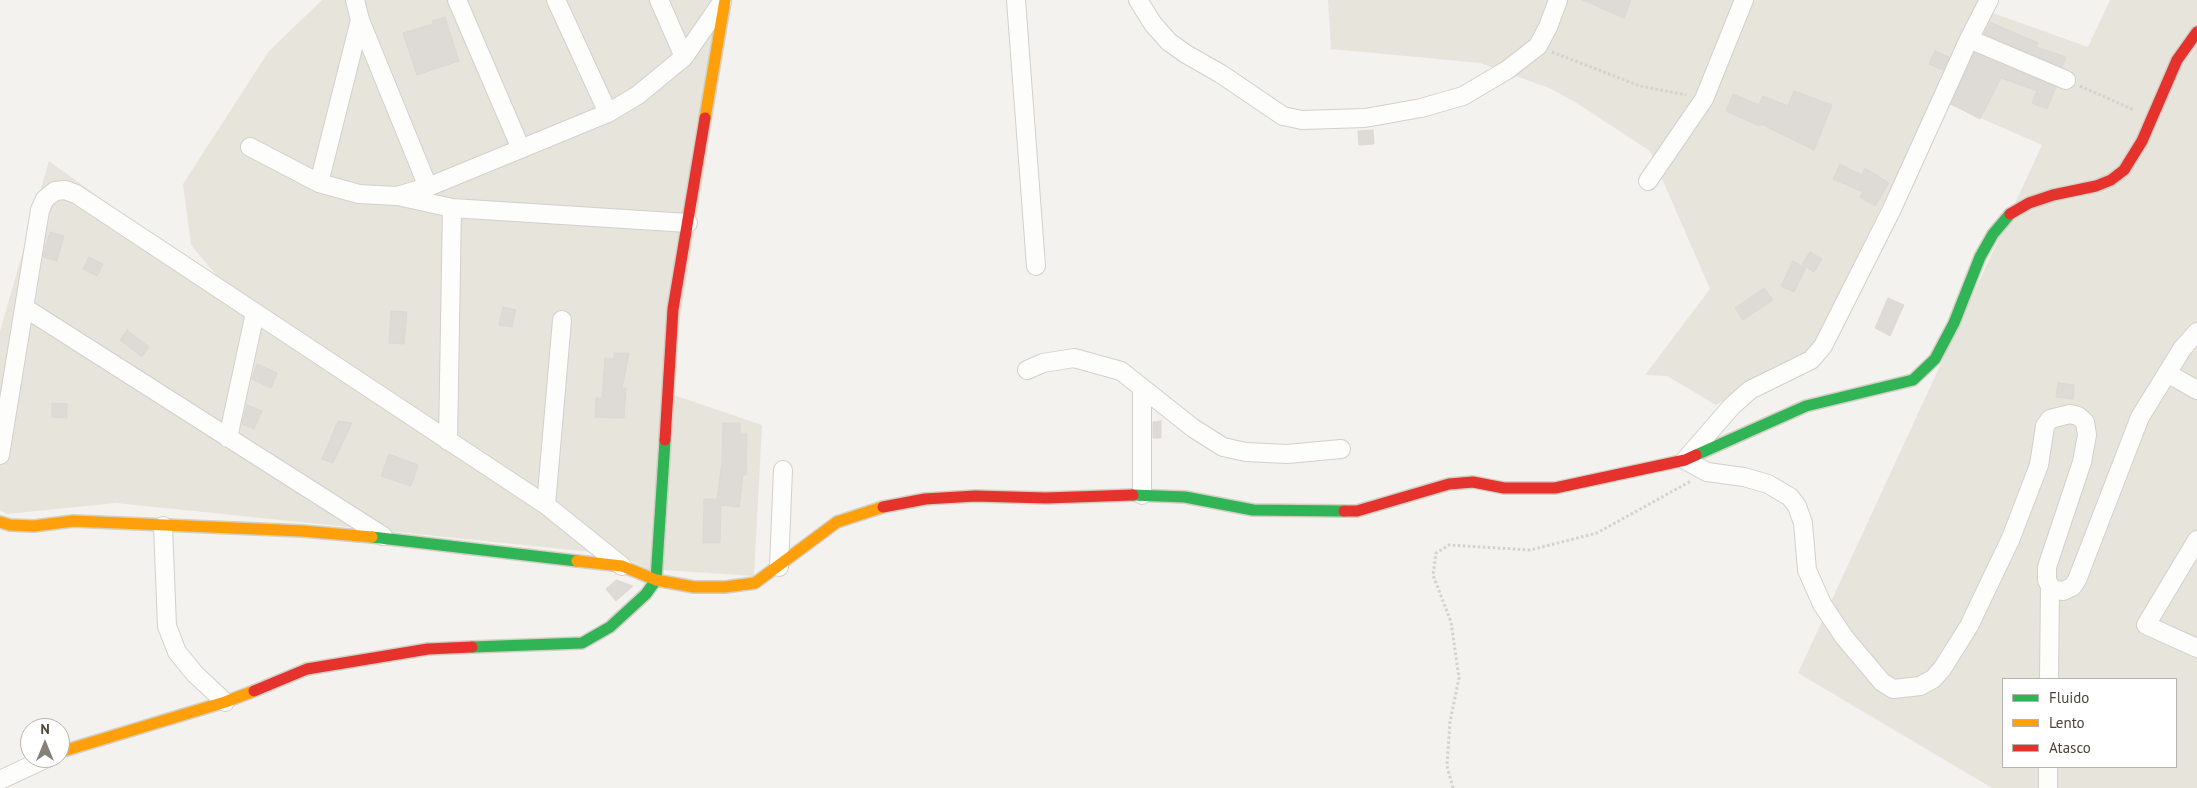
<!DOCTYPE html>
<html>
<head>
<meta charset="utf-8">
<style>
	body { margin:0 }
	#map { position:relative; width:2197px; height:788px; overflow:hidden; background:#f4f2ee; font-family:"PT Sans",sans-serif }
	canvas { display:block }
	.legend { position:absolute; left:2002px; top:678px; width:175px; height:90px; box-sizing:border-box; background:#fff; border:1px solid #b7b4b0; margin:0; padding:6px 9px; list-style:none; font-size:15px; color:#4b4439 }
	.legend li { display:flex; align-items:center; gap:10px; height:25px }
	.legend b { width:25px; border:1px solid #b7b4b0 }
	.north { position:absolute; left:20px; top:718px; width:50px; height:50px; box-sizing:border-box; background:#fff; border:1px solid #b7b4b0; border-radius:50%; rotate:0deg; font-size:14px; font-weight:700; line-height:20px; text-align:center; color:#4b4439 }
	.north::after { content:''; display:block; margin:auto; width:18px; height:22px; background:#868178; clip-path:polygon(50% 0,100% 100%,50% 72%,0 100%) }
</style>
</head>
<body>
<div id="map">
<canvas width="2197" height="788"></canvas>
<ul class="legend">
<li><b style="height:6px;background:#30b455"></b>Fluido</li>
<li><b style="height:6px;background:#ff9f0a"></b>Lento</li>
<li><b style="height:6px;background:#e5322d"></b>Atasco</li>
</ul>
<div class="north">N</div>
</div>
<script>
const g = document.querySelector('canvas').getContext('2d');
g.lineJoin = 'round';
function fill(path, color) { g.fillStyle = color; g.fill(path, 'evenodd'); }
const poly = rows => new Path2D(rows.map(r => 'M' + r).join(''));
function stroke(path, color, width, dash) { g.strokeStyle = color; g.lineWidth = width; g.lineCap = dash ? 'butt' : 'round'; g.setLineDash(dash || []); g.stroke(path); }
fill(poly([
	[322,0,732,0,668,393,762,425,754,576,648,569,620,555,116,503,7,514,0,510,0,331,49,161,231,293,191,245,183,184,269,51],
	[1328,0,1983,0,1979,8,2088,47,2110,0,2197,0,2197,788,1992,788,1798,673,2042,145,1935,98,1811,351,1716,405,1667,376,1645,375,1710,289,1650,151,1575,102,1549,88,1480,63,1331,49],
	[2003,679,2176,679,2176,767,2003,767]
]), '#e7e4dc');
const building = poly([
	[1582,0,1631,0,1624,18,1582,0],
	[445,17,459,61,417,75,403,33,433,24,432,21,445,17],
	[1990,22,2038,43,2036,47,2066,57,2062,67,1984,34,1990,22],
	[1935,51,1949,57,1943,70,1929,64,1935,51],
	[1974,53,2056,87,2047,109,2032,103,2037,91,2001,78,1980,119,1951,104,1974,53],
	[1794,91,1832,105,1814,150,1761,124,1760,126,1726,111,1733,94,1759,105,1763,96,1788,106,1794,91],
	[1373,130,1374,144,1359,145,1358,131,1373,130],
	[1840,164,1862,175,1865,168,1889,183,1875,206,1860,197,1863,192,1833,179,1840,164],
	[50,232,64,236,57,261,43,257,50,232],
	[1810,252,1822,259,1814,272,1802,264,1810,252],
	[89,257,103,264,97,276,83,269,89,257],
	[1793,261,1806,268,1794,292,1781,286,1793,261],
	[1764,288,1773,300,1743,320,1735,308,1764,288],
	[1888,298,1904,305,1890,336,1875,328,1888,298],
	[503,307,516,310,512,327,499,325,503,307],
	[391,311,407,312,404,344,389,343,391,311],
	[127,330,149,347,142,357,120,340,127,330],
	[614,353,629,353,622,388,626,388,624,418,595,417,596,398,602,398,605,358,614,359,614,353],
	[257,364,277,373,271,388,252,379,257,364],
	[2058,383,2074,385,2073,399,2056,397,2058,383],
	[52,403,67,404,67,418,52,417,52,403],
	[247,405,262,411,254,429,242,424,247,405],
	[338,421,352,423,333,463,322,459,338,421],
	[1161,421,1161,438,1153,438,1153,422,1161,421],
	[723,423,740,423,740,434,747,434,746,475,743,475,739,507,721,505,720,543,703,543,704,499,717,499,722,462,723,423],
	[389,454,418,465,411,486,381,476,389,454],
	[616,580,633,586,616,601,606,589,616,580]
]);
fill(building, '#dedbd6');
stroke(building, '#dcd9d4', 1);
const street = poly([
	[355,0,360,20,428,187],
	[457,0,521,149],
	[556,0,608,113],
	[659,0,684,57],
	[1016,0,1036,266],
	[1138,0,1153,24,1169,42,1186,54,1221,74,1283,116,1302,120,1365,118,1421,108,1463,96,1507,70,1538,46,1548,27,1558,0],
	[1989,0,1969,39,1891,211,1823,346,1811,360,1750,390,1732,406,1685,460,1707,472,1744,477,1768,484,1790,497,1797,506,1803,523,1807,570,1822,604,1844,637,1882,682,1893,689,1920,686,1933,679,1942,669,1969,626,2011,538,2039,465,2045,426,2050,419,2070,414,2078,416,2085,422,2087,435,2082,462,2047,567,2047,580,2050,586,2055,590,2063,591,2072,587,2077,580,2140,417,2182,349,2197,332],
	[1969,39,2066,80],
	[250,147,319,183,359,194,397,196,428,187,608,113,638,95,684,57,722,2],
	[1648,181,1704,99,1744,0],
	[319,183,360,20],
	[398,196,452,208,688,223],
	[25,308,383,536],
	[1027,370,1043,363,1074,358,1121,371,1193,428,1223,447,1246,452,1287,454,1341,449],
	[2167,373,2197,390],
	[228,438,255,313],
	[448,441,452,208],
	[0,455,40,210,45,199,55,191,65,190,76,194,546,505,622,566],
	[1142,495,1142,388],
	[546,505,562,320],
	[163,526,167,626,177,652,195,674,225,702],
	[2197,540,2146,625,2197,648],
	[779,567,783,470],
	[2049,679,2050,586],
	[0,780,47,758],
	[2048,788,2048,767]
]);
const fast = poly([
	[1696,455,1806,406,1913,380,1935,359,1954,323,1980,257,1993,234,2010,214],
	[1133,495,1185,497,1253,510,1344,511],
	[372,537,577,561],
	[472,647,582,643,610,627,646,594,656,580,665,440]
]);
const slow = poly([
	[705,118,725,0],
	[0,522,10,525,34,526,73,521,302,531,372,537],
	[577,561,622,566,656,580,694,587,725,587,755,583,837,522,883,507],
	[60,752,225,702,254,691]
]);
const jam = poly([
	[2010,214,2029,203,2053,195,2096,186,2111,180,2124,170,2142,141,2177,60,2197,32],
	[665,440,673,309,705,118],
	[883,507,925,499,975,496,1046,498,1133,495],
	[1344,511,1357,511,1449,484,1473,482,1504,488,1555,488,1685,460,1696,455],
	[254,691,307,669,428,649,472,647]
]);
stroke(street, '#d2d0cb', 20);
stroke(fast, '#d3cfc5', 14);
stroke(slow, '#d3cfc5', 14);
stroke(jam, '#d3cfc5', 14);
stroke(poly([
	[1552,52,1640,86,1686,95],
	[2080,86,2134,110],
	[1453,788,1447,766,1450,722,1459,678,1451,622,1433,575,1436,553,1449,545,1530,550,1597,533,1691,481]
]), '#d3d2cc', 3, [2.5, 2.5]);
stroke(street, '#fdfdfc', 18);
stroke(fast, '#30b455', 11);
stroke(slow, '#ff9f0a', 11);
stroke(jam, '#e5322d', 11);
</script>
</body>
</html>
